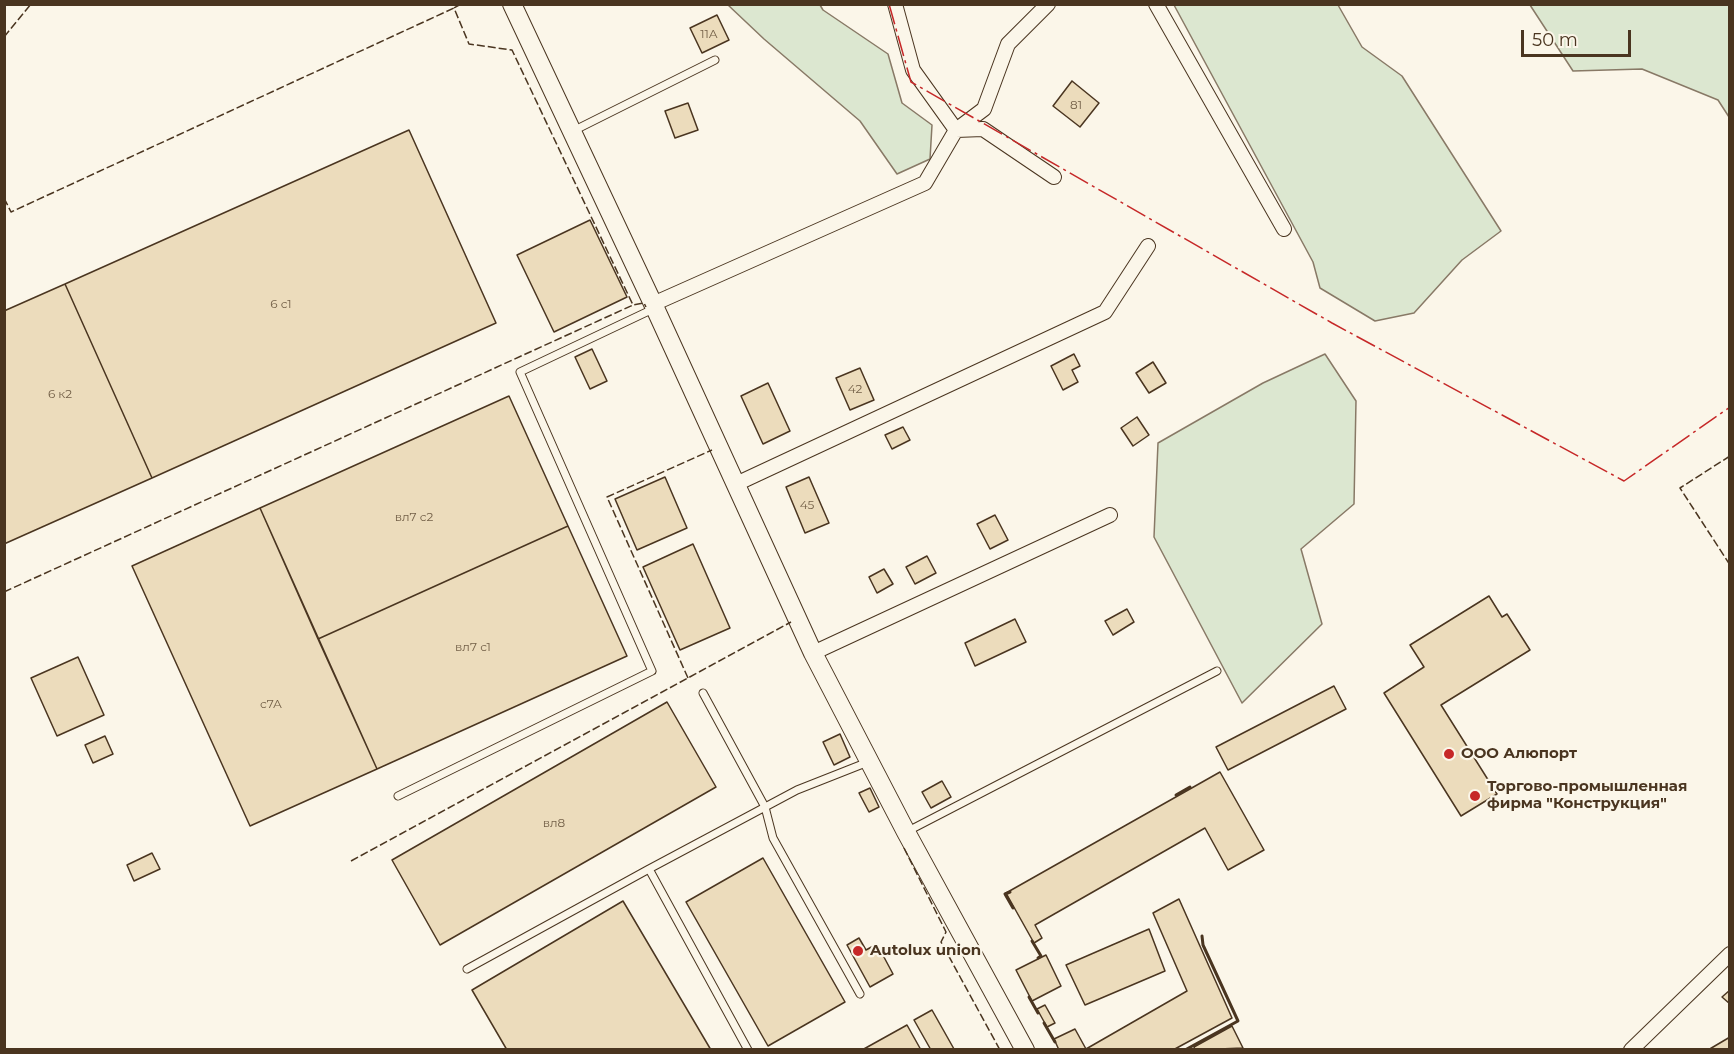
<!DOCTYPE html>
<html>
<head>
<meta charset="utf-8">
<style>
	body { margin:0 }
	#map { position:relative; width:1734px; height:1054px; overflow:hidden; background:#fbf6e9; font-family:Montserrat,sans-serif }
	canvas { display:block }
	.frame { position:absolute; inset:0; border:6px solid #4a3520; pointer-events:none }
	.scale { position:absolute; left:1521px; top:30px; width:110px; height:27px; box-sizing:border-box; border:3px solid #4a3520; border-top:0; padding-left:8px; font-size:18px; line-height:21px; white-space:nowrap; color:#4a3520; -webkit-text-stroke:4px #fbf6e9; paint-order:stroke }
</style>
</head>
<body>
<div id="map">
<canvas width="1734" height="1054"></canvas>
<div class="frame"></div>
<div class="scale">50 m</div>
</div>
<script>
const g = document.querySelector('canvas').getContext('2d');
g.lineJoin = 'round';
function fill(path, color) { g.fillStyle = color; g.fill(path, 'evenodd'); }
const poly = rows => new Path2D(rows.map(r => 'M' + r).join(''));
function stroke(path, color, width, dash) { g.strokeStyle = color; g.lineWidth = width; g.lineCap = dash ? 'butt' : 'round'; g.setLineDash(dash || []); g.stroke(path); }
function drawText(font, color, halo, rows, align = 'center') {
  g.font = font + ' Montserrat,sans-serif'; g.lineWidth = 4.5; g.setLineDash([]); g.textBaseline = 'middle'; g.strokeStyle = halo; g.fillStyle = color; for (const [text, x, y, turn = 0] of rows) {
    g.save(); g.translate(x, y); g.rotate((+turn || 0) * Math.PI / 180); g.textAlign = isNaN(turn) ? turn : align; if (halo) g.strokeText(text, 0, 0); g.fillText(text, 0, 0); g.restore();
  }
}
const green = poly([
	[728,5,820,5,823,10,888,54,902,103,932,125,930,159,897,174,860,121,764,39,728,5],
	[1174,5,1338,5,1362,47,1402,76,1501,231,1462,260,1414,313,1375,321,1320,288,1313,262,1174,5],
	[1530,5,1729,5,1729,117,1718,100,1642,69,1573,71,1530,5],
	[1325,354,1356,401,1354,504,1301,549,1322,624,1242,703,1154,537,1158,443,1263,383,1325,354]
]);
fill(green, '#dce7d0');
stroke(green, '#887966', 1.5);
const building = poly([
	[717,15,729,40,702,53,690,28,717,15],
	[1072,81,1099,103,1080,127,1053,106,1072,81],
	[688,103,698,130,675,138,665,111,688,103],
	[409,130,496,323,152,478,65,284,409,130],
	[590,220,627,297,554,332,517,255,590,220],
	[65,284,152,478,4,544,4,311,65,284],
	[592,349,607,381,590,389,575,357,592,349],
	[1074,354,1080,366,1072,370,1078,382,1063,390,1051,366,1074,354],
	[1153,362,1166,383,1149,393,1136,373,1153,362],
	[860,368,874,400,850,410,836,378,860,368],
	[768,383,790,431,763,444,741,396,768,383],
	[509,396,568,526,318,639,260,508,509,396],
	[1137,417,1149,435,1133,446,1121,428,1137,417],
	[903,427,910,440,892,449,885,435,903,427],
	[665,477,687,528,637,550,615,499,665,477],
	[809,477,829,523,805,533,786,487,809,477],
	[260,508,377,769,250,826,132,566,260,508],
	[995,515,1008,540,990,549,977,524,995,515],
	[568,526,627,656,377,769,318,639,568,526],
	[693,544,730,628,680,650,643,567,693,544],
	[927,556,936,573,915,584,906,567,927,556],
	[884,569,893,584,877,593,869,577,884,569],
	[1489,596,1502,617,1507,614,1530,650,1441,705,1497,794,1461,816,1384,693,1424,667,1410,645,1489,596],
	[1127,609,1134,622,1113,635,1105,621,1127,609],
	[1015,619,1026,642,975,666,965,643,1015,619],
	[78,657,104,715,57,736,31,678,78,657],
	[1334,686,1346,709,1228,770,1216,747,1334,686],
	[667,702,716,787,440,945,392,860,667,702],
	[840,734,850,757,834,765,823,742,840,734],
	[105,736,113,754,93,763,85,745,105,736],
	[1220,772,1264,850,1228,870,1205,828,1035,925,1042,938,1034,943,1006,893,1220,772],
	[942,781,951,797,931,808,922,792,942,781],
	[870,788,879,807,869,812,859,793,870,788],
	[152,853,160,869,134,881,127,865,152,853],
	[763,858,845,1002,768,1046,686,902,763,858],
	[1179,899,1232,1018,1173,1050,1059,1050,1054,1039,1075,1029,1086,1049,1187,991,1153,913,1179,899],
	[623,901,711,1050,507,1050,472,990,623,901],
	[1149,929,1165,971,1085,1005,1066,965,1149,929],
	[859,938,866,950,877,944,893,974,870,987,847,945,859,938],
	[1046,955,1061,986,1032,1001,1016,970,1046,955],
	[1730,990,1730,1004,1722,997,1730,990],
	[1045,1005,1055,1023,1047,1027,1037,1009,1045,1005],
	[932,1010,954,1049,952,1050,931,1050,914,1020,932,1010],
	[907,1025,921,1050,862,1050,907,1025],
	[1232,1026,1243,1048,1195,1050,1194,1047,1232,1026],
	[1730,1037,1730,1050,1708,1050,1730,1037]
]);
fill(building, '#ecdcbc');
stroke(building, '#4a3520', 1.5);
const lane = poly([
	[573,131,715,60],
	[703,693,765,807,773,838,860,994],
	[398,796,652,671,520,372,653,309],
	[908,831,1217,671],
	[467,969,649,869],
	[748,1050,649,869,797,790,868,762]
]);
const street = poly([
	[895,4,913,70,956,130,983,129,1054,177],
	[1156,4,1284,229],
	[653,304,925,183,956,130,984,109,1008,44,1048,4],
	[736,484,1105,312,1148,246],
	[813,653,1110,515],
	[1631,1050,1730,954]
]);
const secondary = poly([
	[512,4,655,308,813,653,906,832,1025,1050]
]);
stroke(lane, '#4a3520', 9);
stroke(street, '#4a3520', 16);
stroke(secondary, '#4a3520', 20);
stroke(lane, '#fbf6e9', 7);
stroke(street, '#fbf6e9', 14);
stroke(secondary, '#fbf6e9', 18);
stroke(poly([
	[461,4,454,8,469,44,512,50,633,305,644,303,646,307],
	[4,37,31,4],
	[4,198,11,212,454,8],
	[1730,456,1680,488,1730,565],
	[4,592,633,305],
	[688,678,607,497,712,450],
	[904,848,946,932,941,942,1000,1050],
	[351,861,791,622]
]), '#4a3520', 1.5, [8, 3]);
stroke(poly([
	[1176,795,1190,787],
	[1010,892,1005,894,1013,908],
	[1032,941,1041,956,1038,958],
	[1029,997,1038,1013],
	[1044,1023,1055,1042],
	[1185,1050,1238,1021,1203,945,1202,936]
]), '#4a3520', 3);
stroke(poly([
	[889,4,911,82,1332,323,1624,481,1730,407]
]), '#c62828', 1.5, [21, 4.5, 3, 4.5]);
for (const [x, y, r, color] of [
	[1449,754,6,"#c62828"],
	[1475,796,6,"#c62828"],
	[858,951,6,"#c62828"]
]) { const dot = new Path2D(); dot.arc(x, y, r, 0, 2 * Math.PI); g.fillStyle = color; g.fill(dot); stroke(dot, '#fbf6e9', 2); }
drawText('12px', '#725f47', null, [
	["11А",709,34],
	["81",1076,105],
	["6 с1",281,304],
	["42",855,389],
	["6 к2",60,394],
	["45",807,505],
	["вл7 с2",414,517],
	["вл7 с1",473,647],
	["с7А",271,704],
	["вл8",554,823]
]);
drawText('bold 15px', '#4a3520', '#fbf6e9', [
	["ООО Алюпорт",1461,754],
	["Торгово-промышленная",1487,787],
	["фирма \"Конструкция\"",1487,804],
	["Autolux union",870,951]
], 'left');
</script>
</body>
</html>
